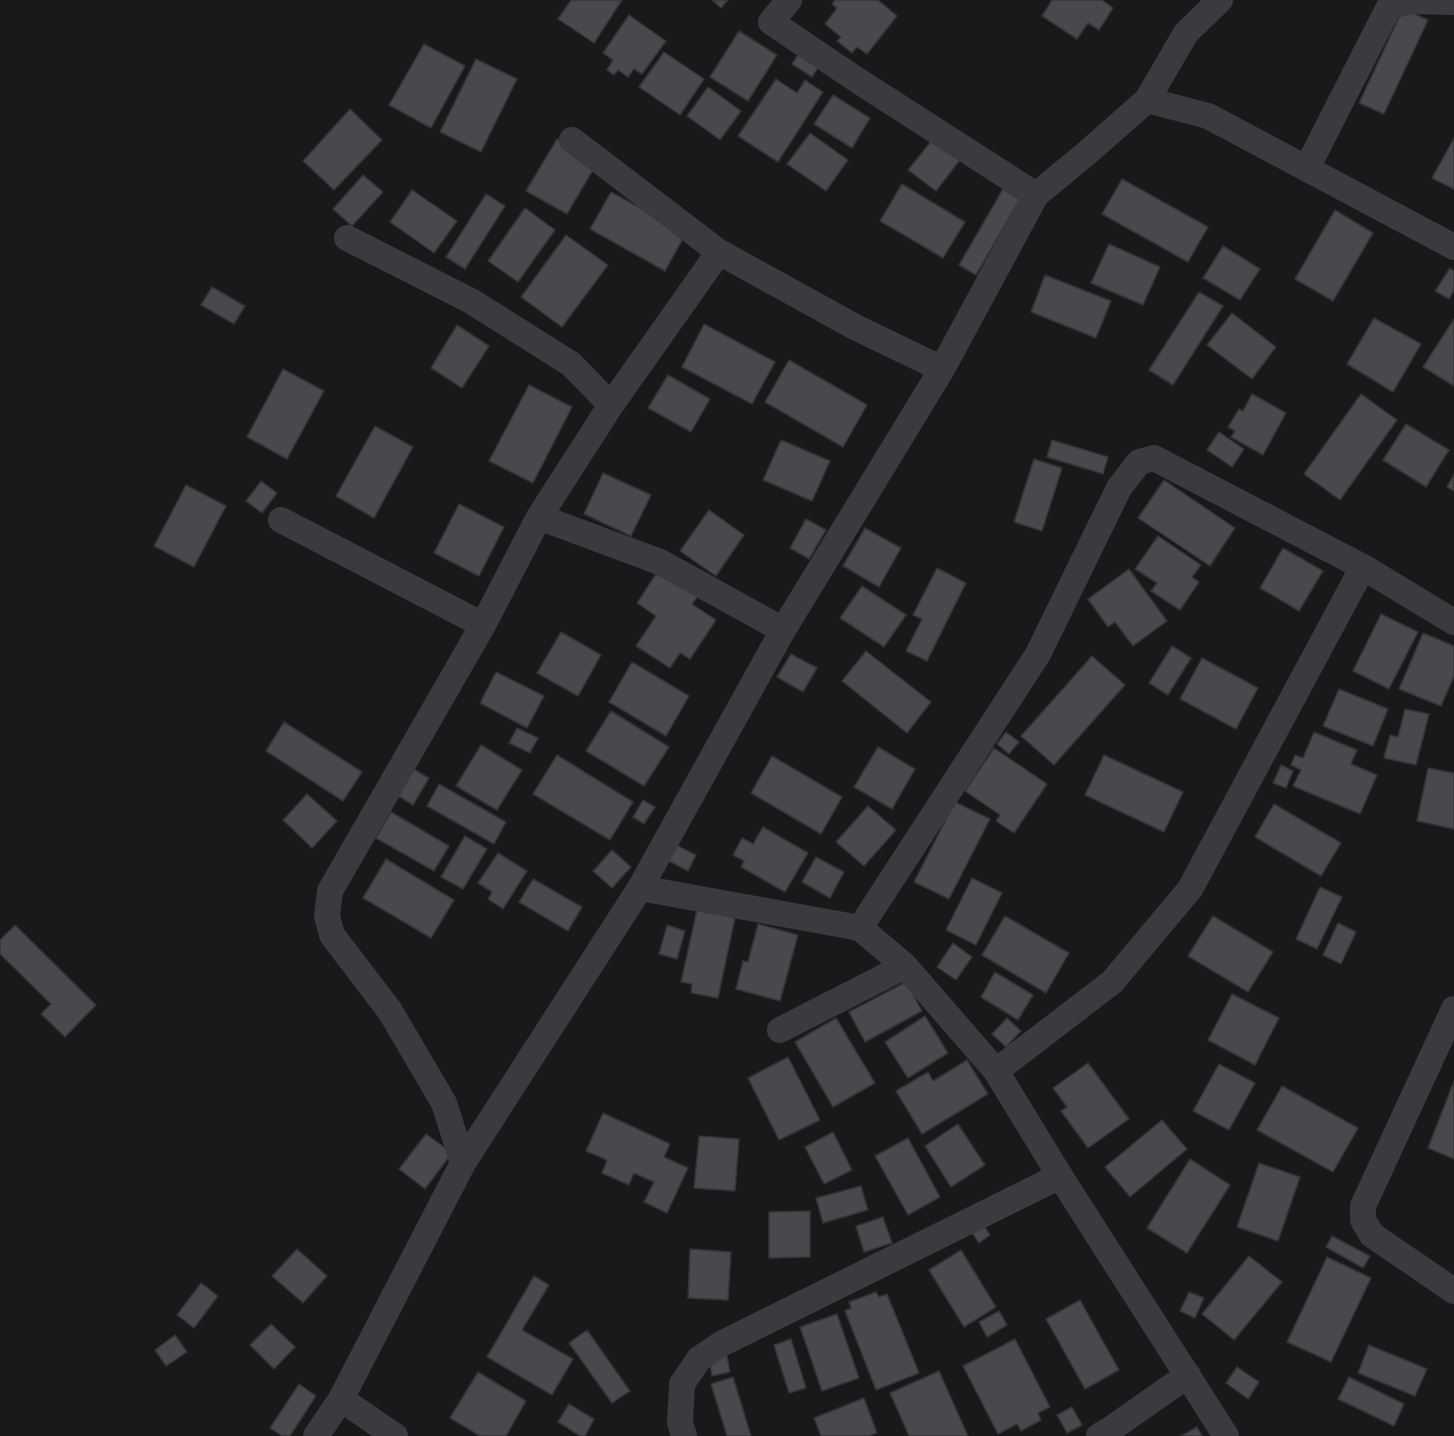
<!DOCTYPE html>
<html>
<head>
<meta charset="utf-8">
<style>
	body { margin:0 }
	canvas { display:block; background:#19191b }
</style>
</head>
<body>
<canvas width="1454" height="1436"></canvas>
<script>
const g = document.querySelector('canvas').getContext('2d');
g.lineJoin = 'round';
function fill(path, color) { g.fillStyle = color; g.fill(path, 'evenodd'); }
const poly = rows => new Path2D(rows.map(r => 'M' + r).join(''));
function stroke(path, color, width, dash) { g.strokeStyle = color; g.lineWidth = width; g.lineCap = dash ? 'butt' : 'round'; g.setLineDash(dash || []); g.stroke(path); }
const building = poly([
	[571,0,622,0,594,43,558,19,571,0],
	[712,0,728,0,721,8,712,0],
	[835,0,878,0,897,16,867,54,857,47,852,53,837,41,841,37,825,24,837,8,832,4,835,0],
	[1052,0,1102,0,1113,8,1099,30,1088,23,1077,39,1042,16,1052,0],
	[1403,9,1428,20,1384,114,1359,103,1403,9],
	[629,15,666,41,642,74,634,69,628,77,618,70,614,75,607,70,613,60,603,53,629,15],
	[739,31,777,55,748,101,710,77,739,31],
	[424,44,465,66,431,128,389,105,424,44],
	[664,52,704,79,680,115,639,87,664,52],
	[800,52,820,65,812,77,792,64,800,52],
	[476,59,517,79,481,152,440,132,476,59],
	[776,79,797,93,805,80,823,92,778,162,738,136,776,79],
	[708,87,741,111,720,140,687,116,708,87],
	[833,95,870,118,852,148,814,124,833,95],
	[350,109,382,140,334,190,303,161,350,109],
	[810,133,848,160,826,191,787,164,810,133],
	[1454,138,1454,189,1432,178,1454,138],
	[557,139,597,163,567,214,526,191,557,139],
	[933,139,960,160,936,191,908,170,933,139],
	[363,175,383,192,352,226,333,209,363,175],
	[1122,179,1208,227,1188,262,1102,214,1122,179],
	[902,184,965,222,943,258,880,221,902,184],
	[1003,189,1020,199,976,275,959,265,1003,189],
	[412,190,457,221,434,253,390,222,412,190],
	[611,192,686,233,665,271,590,229,611,192],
	[486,194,505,206,465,269,446,257,486,194],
	[525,208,555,230,518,282,488,261,525,208],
	[1335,210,1373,233,1333,301,1295,279,1335,210],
	[566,235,608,265,562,327,521,297,566,235],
	[1109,244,1160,267,1143,305,1091,283,1109,244],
	[1223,246,1260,269,1240,300,1203,278,1223,246],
	[1450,268,1454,271,1454,290,1449,299,1435,291,1450,268],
	[1045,275,1111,301,1096,338,1031,312,1045,275],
	[212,287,245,306,234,324,201,305,212,287],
	[1199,292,1223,306,1173,385,1149,370,1199,292],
	[1232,313,1276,347,1252,379,1207,345,1232,313],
	[1374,318,1421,344,1393,392,1347,364,1374,318],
	[1454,319,1454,386,1423,367,1454,319],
	[704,324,775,362,752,404,682,367,704,324],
	[457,325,489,346,462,388,431,368,457,325],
	[789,360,867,405,843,447,765,402,789,360],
	[283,369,324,391,287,459,247,437,283,369],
	[668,375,710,399,691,432,648,408,668,375],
	[529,385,572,407,533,483,489,461,529,385],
	[1252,394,1286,413,1263,455,1231,437,1235,431,1228,427,1239,409,1243,411,1252,394],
	[1361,394,1397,420,1340,500,1304,474,1361,394],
	[1406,424,1449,450,1426,487,1383,460,1406,424],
	[375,426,413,447,374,518,336,496,375,426],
	[1219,432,1244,449,1232,467,1207,450,1219,432],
	[781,440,830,461,812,501,763,480,781,440],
	[1052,440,1108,457,1103,474,1047,457,1052,440],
	[1034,459,1062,468,1042,531,1014,522,1034,459],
	[603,473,651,495,631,536,584,514,603,473],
	[1454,474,1454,491,1447,487,1454,474],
	[1164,480,1235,528,1210,566,1138,518,1164,480],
	[261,481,277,493,262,513,246,501,261,481],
	[186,485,226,506,194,567,154,546,186,485],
	[459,504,504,527,479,576,434,553,459,504],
	[709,510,744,535,716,576,680,551,709,510],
	[806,519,826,530,809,559,790,548,806,519],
	[865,528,901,548,879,587,843,566,865,528],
	[1158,536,1201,565,1192,577,1199,582,1180,610,1151,591,1157,583,1135,569,1158,536],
	[1283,548,1323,571,1299,611,1260,588,1283,548],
	[660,568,700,594,692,604,716,620,690,659,680,653,670,668,636,646,656,616,637,603,660,568],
	[937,568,966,583,927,661,906,651,922,619,913,615,937,568],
	[1129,569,1167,621,1133,646,1115,622,1108,627,1088,599,1129,569],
	[862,586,906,615,884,647,840,618,862,586],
	[1381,614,1418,632,1389,689,1353,671,1381,614],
	[561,632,601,655,578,696,537,673,561,632],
	[1423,633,1454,646,1454,676,1441,706,1399,689,1423,633],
	[1172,646,1191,658,1168,695,1149,683,1172,646],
	[866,651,931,702,907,733,842,681,866,651],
	[791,654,817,668,803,692,777,677,791,654],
	[1092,656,1125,685,1054,765,1021,736,1092,656],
	[1202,658,1258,688,1236,729,1180,699,1202,658],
	[632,662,689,696,666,736,609,702,632,662],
	[496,672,544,696,527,728,480,703,496,672],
	[1339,689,1388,709,1373,746,1323,726,1339,689],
	[1405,709,1429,714,1416,765,1384,758,1390,735,1398,737,1405,709],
	[611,711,669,747,644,786,586,751,611,711],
	[284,722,362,772,343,801,266,751,284,722],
	[517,728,538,738,530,753,509,743,517,728],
	[1006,732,1019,742,1009,754,997,744,1006,732],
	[1314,732,1357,750,1351,764,1377,775,1360,814,1293,786,1301,770,1291,765,1295,755,1303,758,1314,732],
	[481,745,522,770,497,810,456,786,481,745],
	[878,747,915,769,892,809,854,787,878,747],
	[994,748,1047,784,1014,833,996,821,1000,815,965,791,994,748],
	[557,755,633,802,610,840,533,794,557,755],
	[1104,755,1183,792,1164,832,1085,795,1104,755],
	[772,756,842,797,821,834,751,793,772,756],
	[1281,765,1293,771,1286,788,1273,783,1281,765],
	[410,767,429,778,413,805,395,794,410,767],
	[1428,768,1454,773,1454,829,1417,821,1428,768],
	[439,784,506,822,494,844,427,806,439,784],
	[307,794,337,821,312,848,283,820,307,794],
	[643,800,655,807,644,824,633,817,643,800],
	[955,802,990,819,949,899,914,882,955,802],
	[1274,804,1341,843,1321,876,1255,837,1274,804],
	[868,806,896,830,864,866,836,842,868,806],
	[391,812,449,846,434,871,376,838,391,812],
	[763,827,808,853,785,892,741,867,744,861,733,855,742,838,753,844,763,827],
	[465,836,487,849,463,889,441,877,465,836],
	[676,845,696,855,688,871,669,861,676,845],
	[612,850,631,867,612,888,593,871,612,850],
	[498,853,527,871,503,909,488,899,492,892,478,883,498,853],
	[816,857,844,872,830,898,802,882,816,857],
	[386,859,454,900,431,938,363,898,386,859],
	[972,878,1002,893,976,945,946,930,972,878],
	[533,879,582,907,568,931,519,902,533,879],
	[1320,887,1342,897,1317,949,1296,939,1320,887],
	[697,910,735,918,718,998,691,993,692,984,681,982,697,910],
	[1005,916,1069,953,1046,993,982,955,1005,916],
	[1213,916,1273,952,1248,992,1188,956,1213,916],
	[1338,923,1356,932,1341,964,1323,955,1338,923],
	[758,924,798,935,780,1001,736,989,743,961,748,962,758,924],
	[15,925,96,1005,65,1037,41,1014,51,1004,0,954,0,940,15,925],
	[667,925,685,931,677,959,659,954,667,925],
	[953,943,972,957,956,980,937,967,953,943],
	[995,972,1033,995,1018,1020,981,997,995,972],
	[906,982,922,1011,865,1042,849,1012,906,982],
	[1232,994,1279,1018,1255,1065,1208,1040,1232,994],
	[925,1016,948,1053,908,1078,885,1042,925,1016],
	[836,1018,875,1083,833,1107,795,1042,836,1018],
	[1007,1018,1021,1031,1006,1047,992,1034,1007,1018],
	[788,1057,820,1120,779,1140,748,1078,788,1057],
	[967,1060,988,1094,922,1134,896,1091,928,1072,933,1081,967,1060],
	[1088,1063,1129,1119,1088,1148,1061,1111,1067,1107,1053,1088,1088,1063],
	[1219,1064,1255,1083,1229,1130,1193,1111,1219,1064],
	[1454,1081,1454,1159,1428,1148,1454,1081],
	[1282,1086,1358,1128,1333,1172,1257,1130,1282,1086],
	[603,1113,670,1144,664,1157,688,1168,667,1213,644,1202,654,1182,634,1173,629,1185,602,1173,607,1160,586,1151,603,1113],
	[1162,1120,1187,1149,1130,1197,1105,1167,1162,1120],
	[958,1124,985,1165,951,1187,925,1146,958,1124],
	[833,1132,852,1170,824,1184,805,1147,833,1132],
	[426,1134,452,1153,425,1189,399,1169,426,1134],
	[699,1136,739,1139,735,1191,694,1188,699,1136],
	[908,1138,940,1197,908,1215,875,1156,908,1138],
	[1190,1159,1230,1185,1187,1253,1147,1228,1190,1159],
	[1259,1163,1300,1177,1278,1241,1237,1227,1259,1163],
	[861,1186,868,1210,823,1223,816,1198,861,1186],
	[810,1211,810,1257,769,1258,769,1212,810,1211],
	[883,1217,892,1243,864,1252,856,1226,883,1217],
	[980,1220,990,1235,979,1243,969,1228,980,1220],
	[1332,1236,1370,1256,1363,1268,1326,1247,1332,1236],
	[297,1249,327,1276,303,1303,272,1276,297,1249],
	[690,1249,731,1252,728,1300,688,1298,690,1249],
	[961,1250,996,1307,964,1327,929,1270,961,1250],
	[1249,1256,1282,1282,1234,1340,1202,1314,1249,1256],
	[1327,1257,1371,1278,1331,1362,1287,1342,1327,1257],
	[534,1276,549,1285,522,1330,573,1359,552,1395,487,1357,534,1276],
	[201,1283,218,1296,194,1328,177,1315,201,1283],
	[876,1292,879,1297,887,1294,919,1373,876,1390,845,1311,851,1308,849,1302,876,1292],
	[1189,1292,1204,1298,1195,1318,1180,1311,1189,1292],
	[1080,1300,1119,1370,1085,1389,1046,1319,1080,1300],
	[999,1311,1007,1325,987,1337,979,1322,999,1311],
	[837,1314,859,1378,822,1391,800,1327,837,1314],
	[271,1324,295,1347,274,1369,250,1345,271,1324],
	[587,1330,630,1391,612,1403,569,1343,587,1330],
	[175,1335,187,1352,166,1366,155,1350,175,1335],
	[791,1339,806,1388,789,1393,774,1345,791,1339],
	[1015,1339,1050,1407,1038,1413,1041,1420,1021,1431,1017,1424,998,1434,963,1366,1015,1339],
	[1369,1345,1427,1369,1415,1396,1358,1373,1369,1345],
	[727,1356,730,1372,712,1376,709,1360,727,1356],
	[1237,1367,1259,1382,1248,1399,1226,1383,1237,1367],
	[939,1371,968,1436,909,1436,890,1393,939,1371],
	[478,1372,526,1401,506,1436,480,1436,450,1418,478,1372],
	[733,1377,751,1436,727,1436,711,1384,733,1377],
	[1349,1377,1404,1404,1394,1426,1338,1399,1349,1377],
	[299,1384,316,1396,290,1436,282,1436,270,1428,299,1384],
	[864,1398,877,1433,869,1436,821,1436,814,1418,864,1398],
	[569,1404,594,1419,585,1436,580,1436,558,1422,569,1404],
	[1072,1407,1082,1425,1067,1433,1057,1415,1072,1407],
	[1197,1427,1202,1436,1181,1436,1197,1427]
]);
fill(building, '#49494d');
stroke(building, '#343437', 1.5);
stroke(poly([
	[789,0,771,22,857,80,1036,195],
	[1147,100,1208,116,1454,247],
	[572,140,719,252,855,327,942,369],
	[1307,168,1389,7,1410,1,1454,2],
	[347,238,471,301,571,364,611,405],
	[539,517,660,562,783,630],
	[281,520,483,625],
	[640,888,860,928,905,966,996,1071,1060,1176,1226,1436],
	[860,928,1038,654,1119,488,1139,462,1154,458,1363,567,1454,622],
	[1454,1009,1363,1206,1363,1220,1372,1235,1454,1291],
	[780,1030,905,966],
	[996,1071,1112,982,1190,889,1363,567],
	[463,1163,444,1103,390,1011,332,935,327,916,330,891,483,625,539,517,611,405,719,252],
	[341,1399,395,1436],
	[316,1436,341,1399,463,1163,640,888,783,630,942,369,1036,195,1088,152,1147,100,1186,33,1220,0],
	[684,1436,680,1422,682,1384,699,1359,721,1344,1060,1176],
	[1099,1436,1111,1429,1188,1375]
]), '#3b3b3f', 26);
</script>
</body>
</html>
